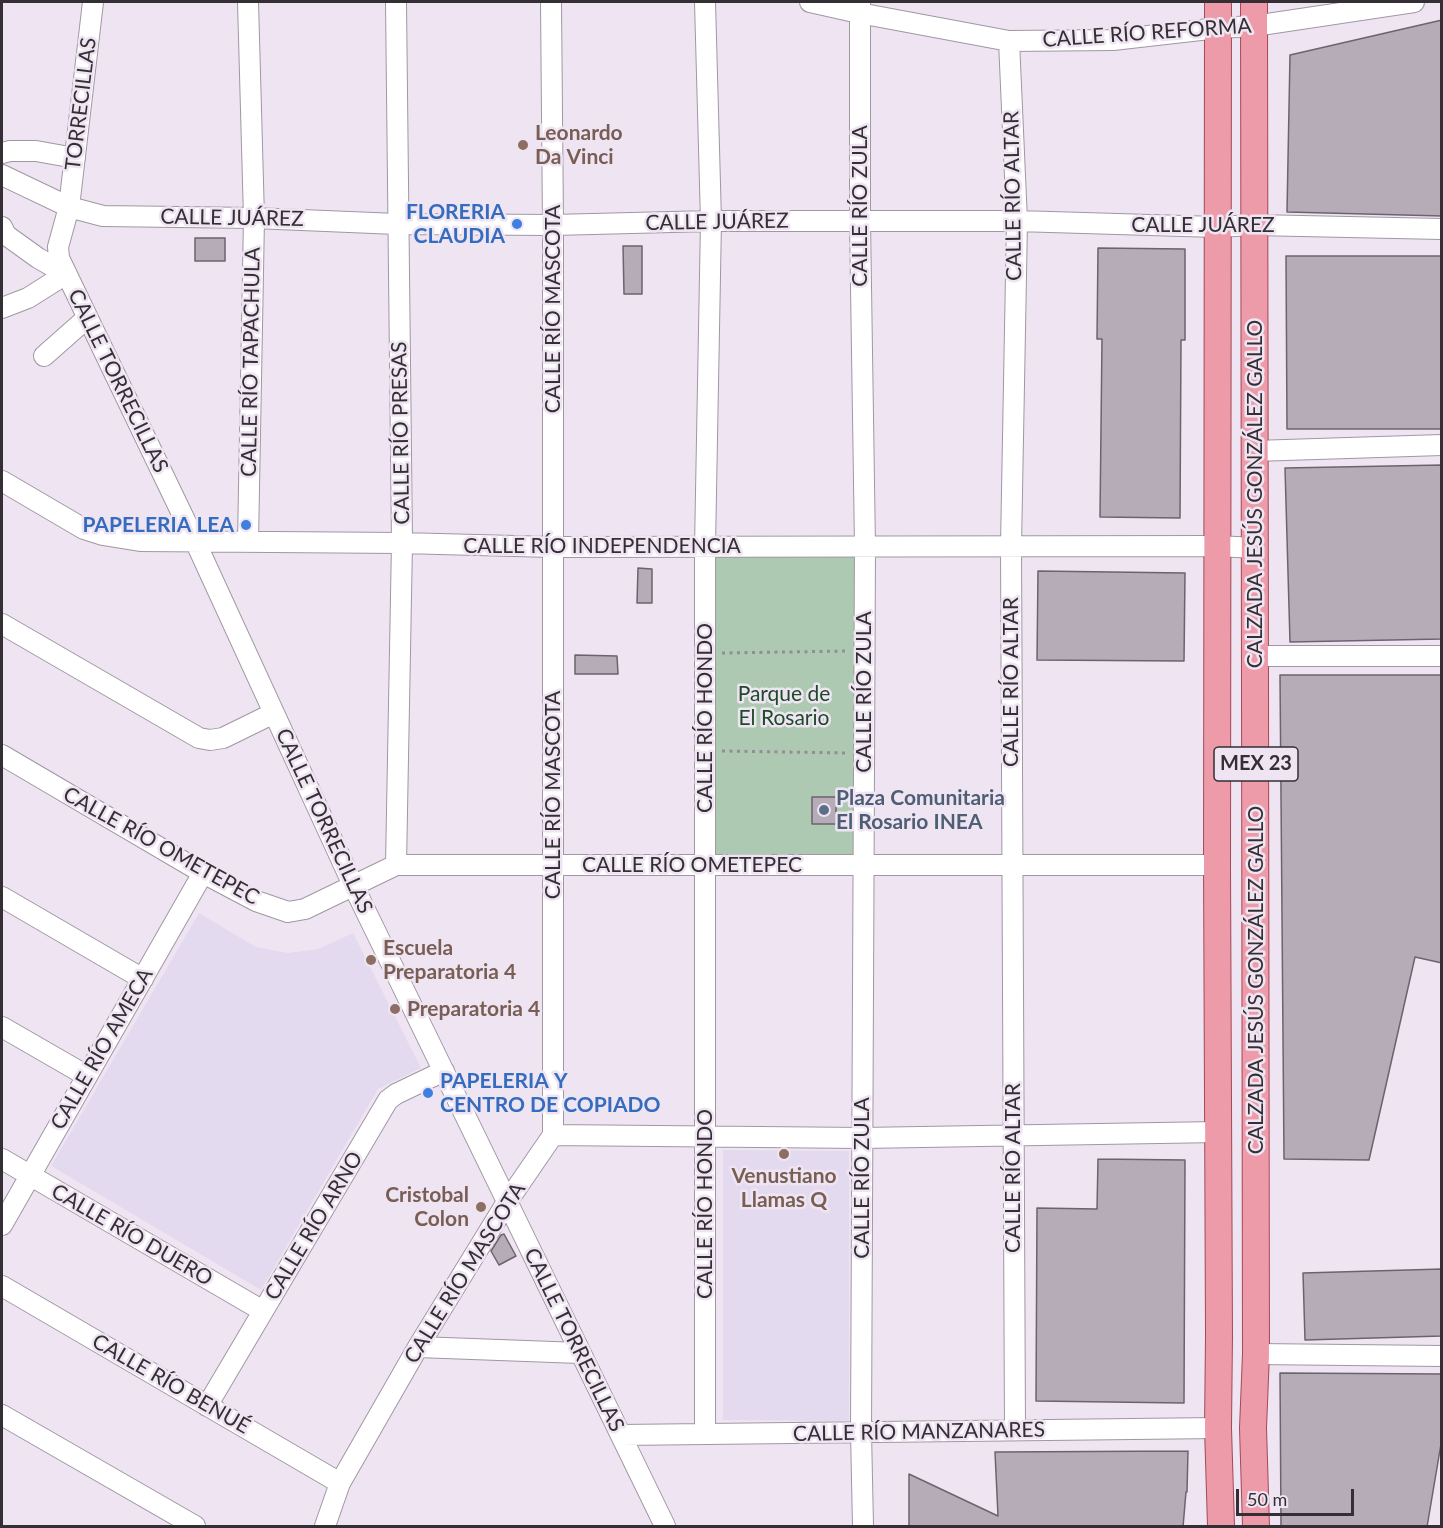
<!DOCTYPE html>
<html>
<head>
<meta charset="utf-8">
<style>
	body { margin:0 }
	#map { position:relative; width:1443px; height:1528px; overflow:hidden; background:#efe5f2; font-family:Lato,sans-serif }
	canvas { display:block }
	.frame { position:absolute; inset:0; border:3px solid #332f34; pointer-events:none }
	.scale { position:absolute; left:1236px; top:1489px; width:118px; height:27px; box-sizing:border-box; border:3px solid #332f34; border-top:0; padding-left:8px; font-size:18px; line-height:21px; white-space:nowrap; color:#332f34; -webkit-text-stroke:4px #efe5f2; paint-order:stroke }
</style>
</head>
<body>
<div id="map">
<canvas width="1443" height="1528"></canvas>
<div class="frame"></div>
<div class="scale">50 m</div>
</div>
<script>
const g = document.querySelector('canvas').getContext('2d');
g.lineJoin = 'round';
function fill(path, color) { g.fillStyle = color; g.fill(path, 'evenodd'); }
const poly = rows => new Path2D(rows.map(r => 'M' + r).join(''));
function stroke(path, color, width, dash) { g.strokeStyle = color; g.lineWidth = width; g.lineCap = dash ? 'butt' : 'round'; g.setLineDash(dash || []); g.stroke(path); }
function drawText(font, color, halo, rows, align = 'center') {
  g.font = font + ' Lato,sans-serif'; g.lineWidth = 5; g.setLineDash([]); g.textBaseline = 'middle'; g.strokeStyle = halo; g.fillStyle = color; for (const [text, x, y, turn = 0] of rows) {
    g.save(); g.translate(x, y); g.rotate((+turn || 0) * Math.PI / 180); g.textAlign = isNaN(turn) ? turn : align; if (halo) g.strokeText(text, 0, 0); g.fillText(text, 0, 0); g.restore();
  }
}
fill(poly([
	[199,913,256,947,288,953,318,949,353,933,421,1068,378,1089,261,1290,51,1166],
	[723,1150,849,1151,849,1421,723,1420]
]), '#e4daef');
fill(poly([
	[861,551,859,860,709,860,710,552]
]), '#adc9b2');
const building = poly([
	[1442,20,1442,216,1287,212,1290,55,1442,20],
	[195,238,225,238,225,261,195,261,195,238],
	[623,246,642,246,642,294,624,294,623,246],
	[1098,248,1185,249,1185,340,1181,340,1180,518,1100,517,1102,339,1097,339,1098,248],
	[1286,256,1442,256,1442,429,1287,429,1286,256],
	[1442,465,1442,639,1290,642,1285,468,1442,465],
	[638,568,652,569,652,603,637,603,638,568],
	[1038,571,1185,573,1184,661,1037,660,1038,571],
	[575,655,617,656,618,674,575,674,575,655],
	[1280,675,1442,675,1442,963,1415,957,1369,1160,1284,1159,1280,675],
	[812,797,836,797,836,824,812,824,812,797],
	[1098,1159,1185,1160,1184,1403,1036,1401,1037,1208,1097,1209,1098,1159],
	[504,1234,516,1256,499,1265,491,1251,501,1235,504,1234],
	[1442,1269,1442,1336,1305,1340,1303,1273,1442,1269],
	[1280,1373,1442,1374,1442,1438,1427,1527,1281,1527,1280,1373],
	[1188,1451,1187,1492,1186,1492,1183,1527,909,1527,909,1474,998,1516,995,1452,1188,1451]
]);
fill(building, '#b5acb8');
stroke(building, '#6c636e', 1.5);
const minor = poly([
	[93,2,69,207,58,247,59,258,195,541,353,885,665,1526],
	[248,2,254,218,248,542],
	[396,2,402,543,396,865],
	[810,2,859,13,1009,41,1113,40,1218,28,1254,26,1414,2],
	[860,2,860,221,865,547,861,1432,863,1526],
	[1009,41,1017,221,1011,546,1015,1430],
	[2,153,10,151,36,151,75,158],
	[2,175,69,207,103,216,254,218,397,224,553,225,711,221,1017,221,1217,227,1254,225,1442,229],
	[2,227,6,235,38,258,66,274,28,298,2,308],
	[44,356,87,318],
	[1254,451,1442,445],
	[2,481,84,529,103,535,140,541,402,543,552,547,1217,546,1255,548],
	[2,624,199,738,210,740,223,738,274,713],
	[1256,656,1442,656],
	[2,755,203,873,256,901,288,912,305,909,396,865,1217,865],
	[2,897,143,979],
	[2,1027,87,1076],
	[553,1135,862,1138,1218,1132],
	[2,1159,263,1311],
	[2,1225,203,873],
	[2,1286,340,1483],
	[418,1347,580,1353],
	[1256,1354,1442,1356],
	[207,1406,388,1100,396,1094,444,1071],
	[2,1415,195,1526],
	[705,1434,705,547,711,221,705,2],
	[621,1435,1218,1428],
	[325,1526,340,1483,418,1347,507,1202,553,1135,553,225,551,2]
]);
const major = poly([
	[1218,2,1217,865,1219,1336,1218,1428,1221,1526],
	[1254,2,1256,1354,1253,1428,1256,1526]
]);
stroke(minor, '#a097a3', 22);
stroke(major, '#a4495a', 28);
stroke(poly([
	[722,653,848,651],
	[722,751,847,753]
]), '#948d96', 3, [3, 4.5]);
stroke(minor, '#fff', 20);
stroke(major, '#ed9aa9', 26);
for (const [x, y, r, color] of [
	[523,145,6,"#8d6e63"],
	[517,224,6,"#3f7fe0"],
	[246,525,6,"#3f7fe0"],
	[824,810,6,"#5c6f8a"],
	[371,960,6,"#8d6e63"],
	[395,1009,6,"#8d6e63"],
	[428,1093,6,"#3f7fe0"],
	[784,1154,6,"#8d6e63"],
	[481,1207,6,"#8d6e63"]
]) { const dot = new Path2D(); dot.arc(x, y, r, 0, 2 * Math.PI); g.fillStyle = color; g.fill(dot); stroke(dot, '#efe5f2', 2); }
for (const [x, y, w] of [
	[1256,764,84]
]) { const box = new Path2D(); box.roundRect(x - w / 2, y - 17, w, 34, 4.5); g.fillStyle = '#efe5f2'; g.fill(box); stroke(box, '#332f34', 1.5); }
drawText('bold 20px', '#332f34', null, [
	["MEX 23",1256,764]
]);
drawText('21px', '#332f34', '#efe5f2', [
	["CALLE RÍO REFORMA",1147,33,-4],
	["TORRECILLAS",81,104,-83],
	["CALLE RÍO ALTAR",1013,196,-91],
	["CALLE RÍO ZULA",860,206,-90],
	["CALLE JUÁREZ",232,218,1],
	["CALLE JUÁREZ",717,222,-1],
	["CALLE JUÁREZ",1203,225],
	["CALLE RÍO MASCOTA",553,309,-90],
	["CALLE RÍO TAPACHULA",251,362,-89],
	["CALLE TORRECILLAS",118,381,64],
	["CALLE RÍO PRESAS",401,433,-91],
	["CALZADA JESÚS GONZÁLEZ GALLO",1255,494,-90],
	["CALLE RÍO INDEPENDENCIA",602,546],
	["CALLE RÍO ALTAR",1011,682,-90],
	["CALLE RÍO ZULA",864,692,-90],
	["CALLE RÍO HONDO",705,718,-90],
	["CALLE RÍO MASCOTA",553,795,-90],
	["CALLE TORRECILLAS",324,821,65],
	["CALLE RÍO OMETEPEC",161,846,29],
	["CALLE RÍO OMETEPEC",692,865],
	["CALZADA JESÚS GONZÁLEZ GALLO",1256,980,-90],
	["CALLE RÍO AMECA",102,1049,-60],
	["CALLE RÍO ALTAR",1013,1168,-90],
	["CALLE RÍO ZULA",862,1178,-90],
	["CALLE RÍO HONDO",705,1204,-90],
	["CALLE RÍO ARNO",314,1226,-59],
	["CALLE RÍO DUERO",132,1235,30],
	["CALLE RÍO MASCOTA",465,1273,-58],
	["CALLE TORRECILLAS",574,1340,64],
	["CALLE RÍO BENUÉ",171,1384,30],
	["CALLE RÍO MANZANARES",919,1432,-1]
]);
drawText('bold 21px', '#785e54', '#efe5f2', [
	["Leonardo",535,133],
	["Da Vinci",535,157],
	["Escuela",383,948],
	["Preparatoria 4",383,972],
	["Preparatoria 4",407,1009],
	["Venustiano",784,1176,"center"],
	["Llamas Q",784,1200,"center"],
	["Cristobal",469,1195,"right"],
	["Colon",469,1219,"right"]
], 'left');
drawText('bold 21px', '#366cbe', '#efe5f2', [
	["FLORERIA",505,212],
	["CLAUDIA",505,236],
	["PAPELERIA LEA",234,525],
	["PAPELERIA Y",440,1081,"left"],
	["CENTRO DE COPIADO",440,1105,"left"]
], 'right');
drawText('21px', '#1d4a29', '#efe5f2', [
	["Parque de",784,694],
	["El Rosario",784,718]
]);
drawText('bold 21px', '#4e5e75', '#efe5f2', [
	["Plaza Comunitaria",836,798],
	["El Rosario INEA",836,822]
], 'left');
</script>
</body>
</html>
